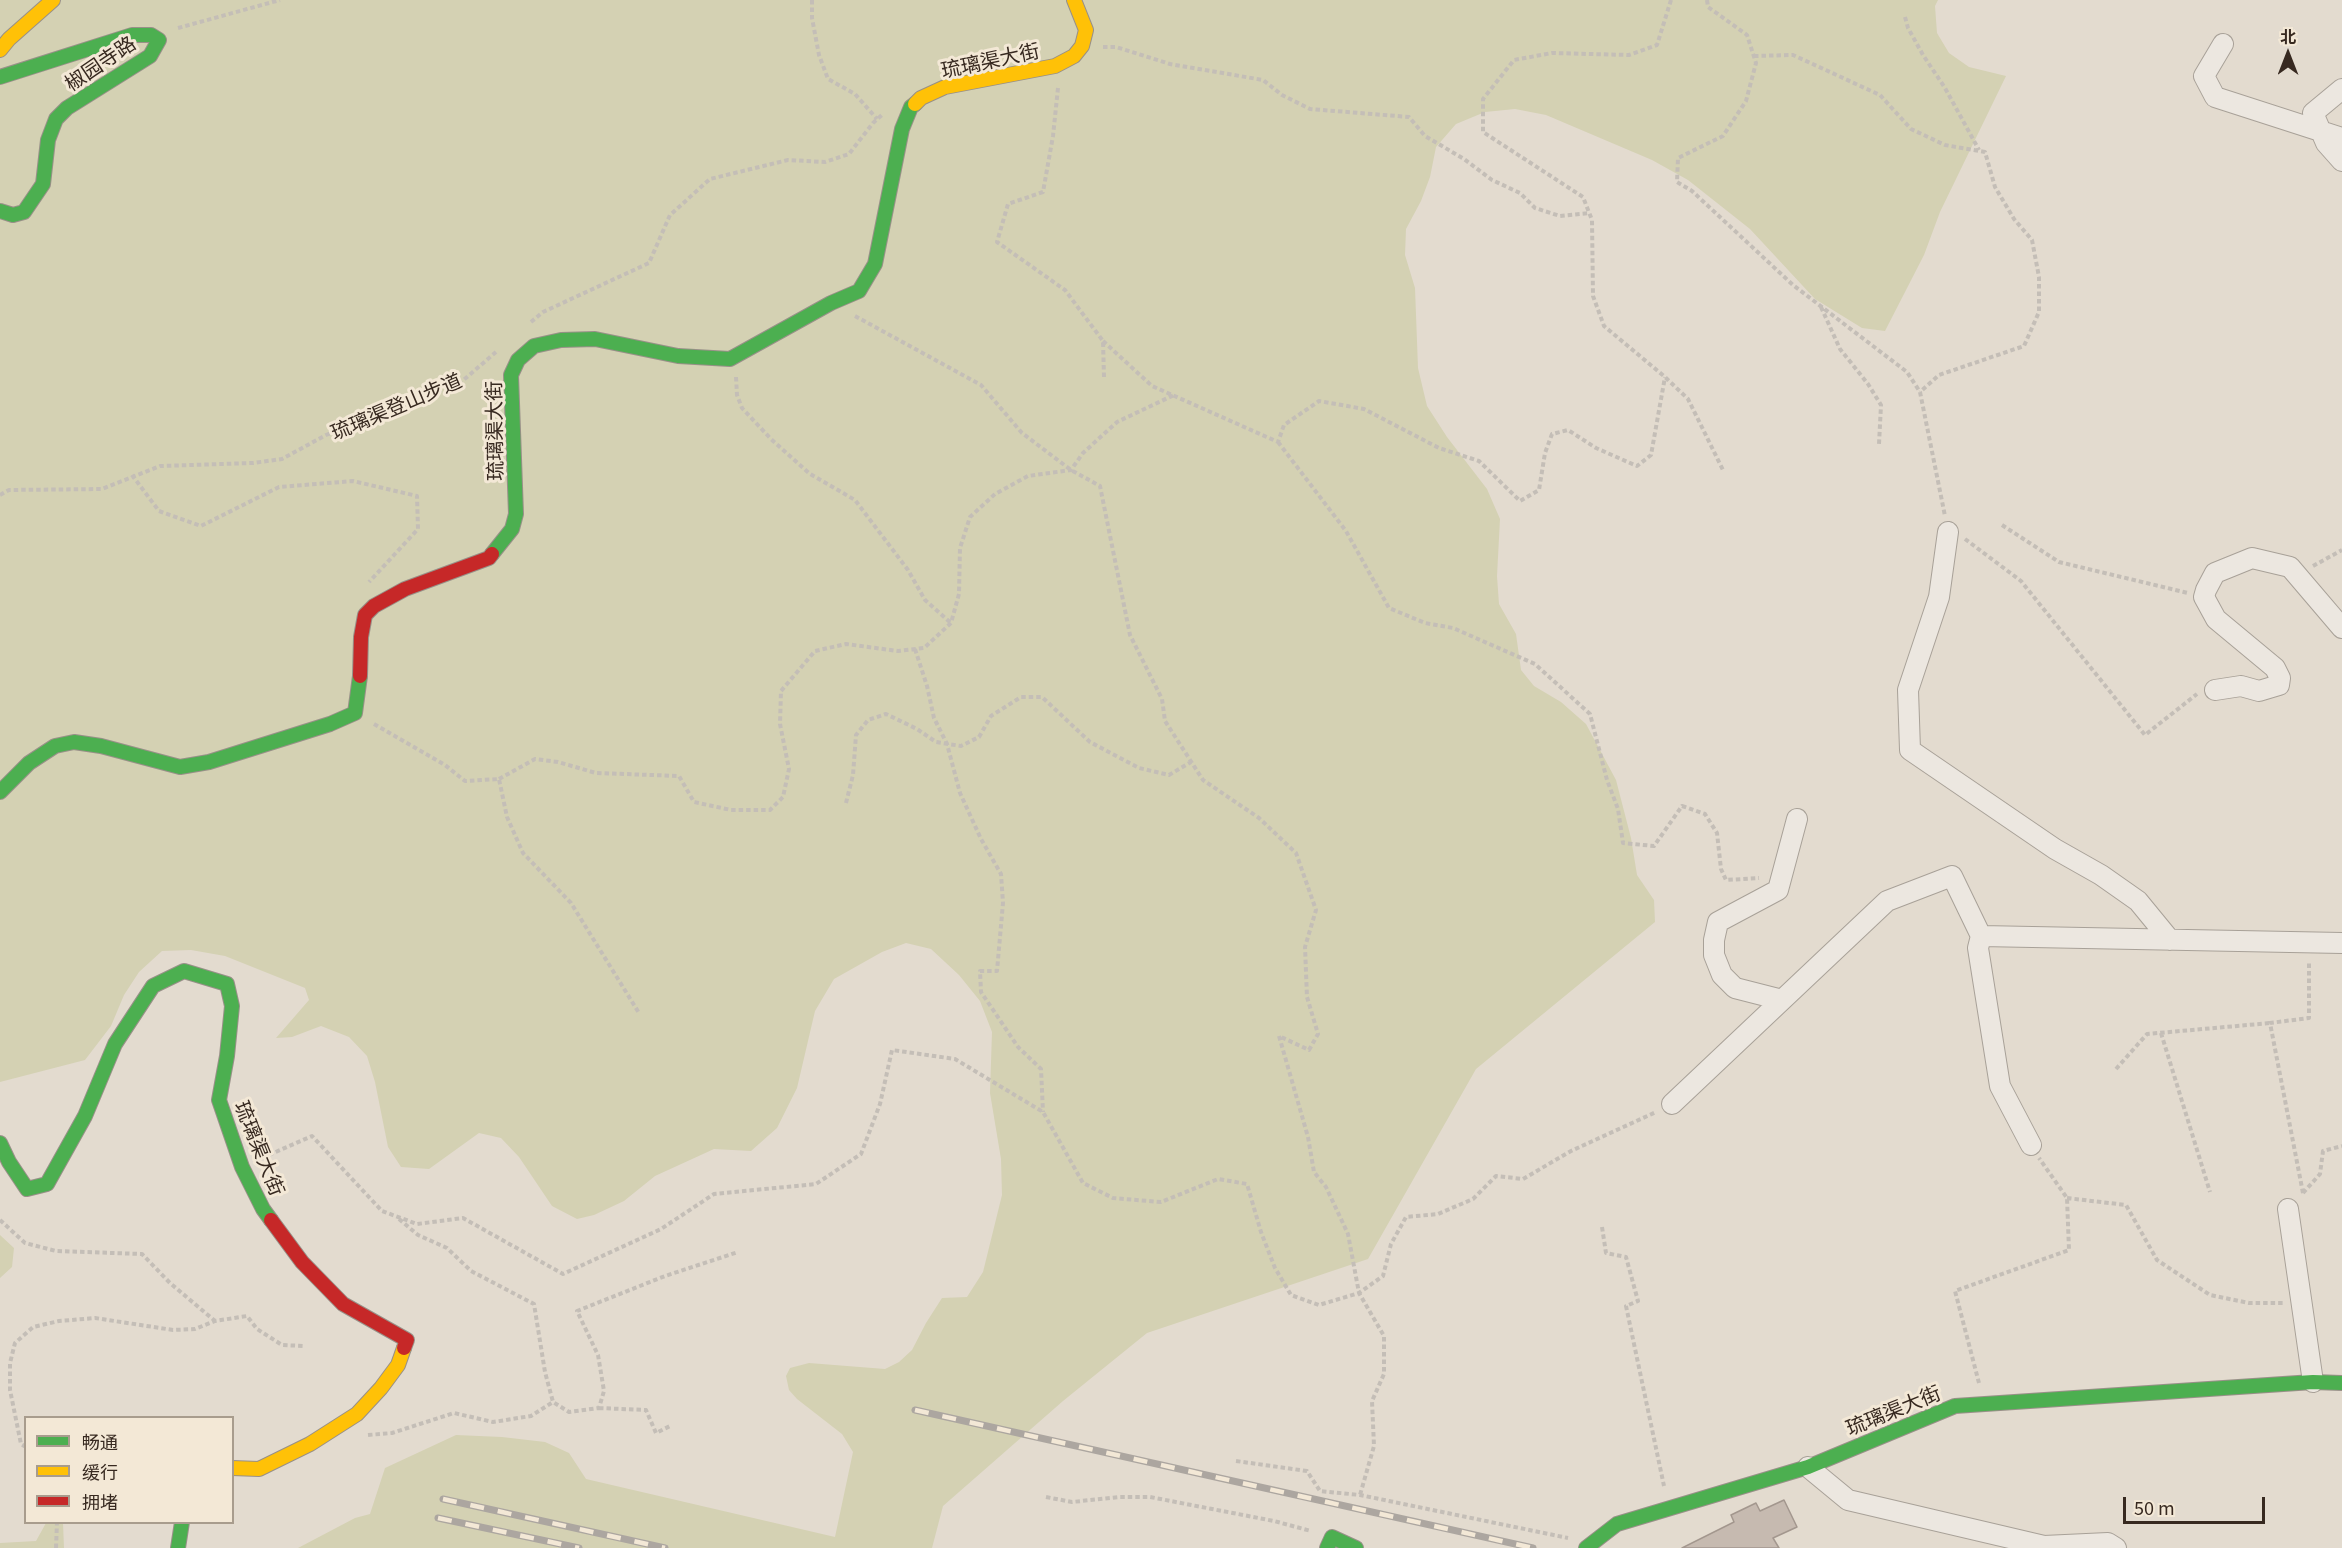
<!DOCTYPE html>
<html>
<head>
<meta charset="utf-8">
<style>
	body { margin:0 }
	#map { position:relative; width:2342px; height:1548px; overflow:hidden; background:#e3dbcf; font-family:Georgia,"Noto Sans SC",serif }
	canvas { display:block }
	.legend { position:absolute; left:24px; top:1416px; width:210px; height:108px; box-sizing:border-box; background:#f3e8d6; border:2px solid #a89c8d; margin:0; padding:8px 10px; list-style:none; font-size:18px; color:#372920 }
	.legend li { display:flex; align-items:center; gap:12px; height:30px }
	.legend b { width:30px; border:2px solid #a89c8d }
	.north { position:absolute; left:2258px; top:24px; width:60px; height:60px; -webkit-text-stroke:4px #f3e8d6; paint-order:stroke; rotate:0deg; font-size:16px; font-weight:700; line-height:24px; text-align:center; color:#372920 }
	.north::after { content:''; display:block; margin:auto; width:21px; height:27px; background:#372920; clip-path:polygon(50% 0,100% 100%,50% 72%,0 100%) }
	.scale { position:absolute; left:2123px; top:1497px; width:142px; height:27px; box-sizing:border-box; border:3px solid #372920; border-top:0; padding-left:8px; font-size:18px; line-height:21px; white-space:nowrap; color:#372920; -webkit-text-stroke:4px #f3e8d6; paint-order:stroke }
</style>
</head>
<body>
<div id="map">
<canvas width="2342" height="1548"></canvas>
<ul class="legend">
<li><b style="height:8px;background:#4caf50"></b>畅通</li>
<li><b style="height:8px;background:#ffc107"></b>缓行</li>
<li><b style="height:8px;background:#c62828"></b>拥堵</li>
</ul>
<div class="north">北</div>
<div class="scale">50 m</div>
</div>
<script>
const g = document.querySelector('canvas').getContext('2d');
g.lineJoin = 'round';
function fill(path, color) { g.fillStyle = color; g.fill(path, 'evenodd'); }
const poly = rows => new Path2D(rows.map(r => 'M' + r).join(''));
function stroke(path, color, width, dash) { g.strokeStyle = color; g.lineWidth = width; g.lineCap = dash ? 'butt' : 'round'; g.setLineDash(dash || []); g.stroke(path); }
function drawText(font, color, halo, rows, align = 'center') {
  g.font = font + ' Georgia,"Noto Sans SC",serif'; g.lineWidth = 6; g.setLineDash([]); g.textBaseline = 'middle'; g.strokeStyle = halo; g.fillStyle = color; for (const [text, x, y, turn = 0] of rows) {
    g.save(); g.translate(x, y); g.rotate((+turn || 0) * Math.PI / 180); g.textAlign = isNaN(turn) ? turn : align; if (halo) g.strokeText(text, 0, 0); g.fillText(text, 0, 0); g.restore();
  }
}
fill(poly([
	[0,0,1938,0,1935,6,1937,33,1949,53,1969,67,2006,76,1940,212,1924,255,1885,331,1862,328,1815,299,1750,229,1688,180,1652,160,1546,115,1515,109,1485,112,1456,124,1436,147,1430,177,1421,201,1406,229,1405,255,1415,288,1418,368,1427,406,1447,437,1487,489,1500,519,1497,576,1499,604,1516,634,1521,670,1534,686,1561,702,1586,724,1616,780,1631,838,1637,875,1654,900,1655,922,1476,1069,1368,1259,1147,1333,1063,1401,943,1506,932,1548,298,1548,355,1518,370,1514,385,1468,456,1435,502,1437,545,1442,569,1453,586,1479,835,1537,853,1452,842,1434,797,1399,789,1390,786,1376,790,1368,809,1363,885,1369,899,1362,912,1350,926,1323,942,1298,967,1297,983,1272,1002,1195,1001,1159,990,1093,992,1032,980,1001,959,975,931,949,906,943,882,952,834,979,815,1011,797,1088,777,1128,751,1151,714,1149,655,1176,624,1201,594,1215,577,1219,552,1206,519,1157,501,1138,479,1133,429,1169,401,1167,388,1147,375,1082,367,1056,349,1037,321,1026,292,1037,276,1038,309,1000,305,988,225,956,191,950,162,951,139,972,124,995,111,1026,85,1060,0,1082],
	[0,1235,14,1248,12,1267,0,1278],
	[46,1523,63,1523,64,1548,0,1548,0,1543,36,1541]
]), '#d4d1b3');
const building = poly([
	[1784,1500,1797,1527,1773,1538,1779,1548,1682,1548,1734,1522,1731,1515,1756,1503,1760,1511,1784,1500]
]);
fill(building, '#c6bab0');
stroke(building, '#a3978e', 1.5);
const street = poly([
	[2223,44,2204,76,2215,97,2342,138],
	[2342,89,2313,113,2326,143,2342,161],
	[1948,532,1939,597,1908,690,1910,750,2055,849,2101,875,2138,901,2170,940],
	[2215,690,2241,686,2259,691,2279,685,2280,678,2275,668,2216,619,2204,597,2206,590,2215,573,2252,558,2290,567,2342,628],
	[1981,936,2342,943],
	[1782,1000,1735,988,1722,975,1714,955,1714,940,1718,922,1778,890,1797,819],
	[1672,1104,1887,901,1952,876,1981,936,1978,948,2000,1086,2031,1145],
	[2288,1209,2313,1382],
	[1808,1467,1848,1500,2044,1546,2108,1543,2116,1548]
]);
const fast = poly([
	[0,77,132,35,151,35,159,40,150,56,67,108,56,119,48,140,43,184,24,212,13,215,0,211],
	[492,554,512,529,516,514,511,375,518,360,534,346,561,340,595,339,678,356,730,359,831,303,859,291,875,264,902,129,911,107,915,104],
	[0,792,29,763,55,746,74,742,101,746,180,767,209,762,330,724,355,713,360,676],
	[0,1143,9,1162,27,1189,47,1184,85,1116,115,1044,153,986,184,971,227,984,232,1006,227,1056,219,1100,242,1167,263,1209,271,1220],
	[178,1548,182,1522],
	[1327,1548,1332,1537,1356,1548],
	[1586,1548,1617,1524,1808,1467,1955,1406,2313,1382,2342,1383]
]);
const slow = poly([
	[0,50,9,39,53,0],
	[915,104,921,98,945,87,1055,66,1074,56,1082,46,1086,30,1074,0],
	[232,1468,259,1469,310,1444,357,1414,381,1388,398,1365,404,1348]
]);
const jam = poly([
	[360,676,361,637,365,615,374,606,405,589,489,558,492,554],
	[271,1220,302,1262,343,1304,407,1340,404,1348]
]);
stroke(street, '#a8a198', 22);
stroke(fast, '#989088', 16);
stroke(slow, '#989088', 16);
stroke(jam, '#989088', 16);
stroke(poly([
	[812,0,812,18,819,55,828,79,855,94,877,119],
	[1671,0,1657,45,1629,55,1552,53,1514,60,1483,99,1483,132,1583,197,1592,220,1593,296,1604,326,1665,377,1688,399,1723,470],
	[1707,0,1708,7,1747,35,1756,63,1746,101,1723,136,1678,158,1677,182,1692,191,1793,285,1907,372,1920,392,1945,516],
	[1905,17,1908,28,1923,55,1945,88,1979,150],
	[178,28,280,0],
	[1103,47,1116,47,1170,64,1263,80,1282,95,1310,109,1409,117,1425,136,1464,159,1492,180,1520,193,1535,208,1560,216,1590,213],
	[1754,56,1793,55,1880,95,1911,129,1945,145,1985,152,1995,187,2014,219,2032,240,2039,277,2039,312,2024,346,1939,375,1920,392],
	[1058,88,1053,136,1043,192,1008,204,997,242,1065,290,1103,341,1104,377],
	[1821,307,1840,349,1868,384,1881,405,1879,444],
	[855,316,981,385,1022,433,1071,470,1100,486,1130,635,1162,699,1165,721,1203,780,1259,818,1296,853,1316,910,1305,947,1307,997,1318,1034,1309,1050,1279,1036,1308,1137,1314,1172,1326,1187,1348,1234,1359,1293,1384,1336,1384,1374,1372,1401,1374,1446,1360,1495],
	[531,322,543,312,649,263,670,215,710,179,788,160,825,162,849,154,873,123,883,114],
	[1103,341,1152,386,1278,442,1284,425,1319,401,1364,409,1439,448,1479,461,1520,501,1539,490,1545,453,1552,434,1568,430,1596,448,1637,466,1651,455,1665,377],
	[736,377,737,395,742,408,771,439,810,474,855,500,908,570,925,600,951,623],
	[1278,442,1346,531,1389,608,1425,623,1453,628,1535,664,1590,714,1607,780,1618,809,1623,843,1654,846,1682,806,1705,814,1717,833,1721,869,1726,880,1759,878],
	[132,475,159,511,201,526,279,487,353,481,417,496,418,529,369,582],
	[0,495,9,490,102,489,160,466,253,463,282,459,326,435,460,383,496,352],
	[2002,525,2059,562,2188,593],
	[1965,539,2021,581,2145,735,2197,694],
	[2313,566,2342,550],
	[915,649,927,686,934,718,947,744,960,793,981,839,1001,874,1003,903,997,971,980,971,981,992,1018,1047,1041,1069,1043,1112],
	[374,724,445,765,465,781,499,779,507,817,523,853,571,903,639,1013],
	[499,779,535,759,558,762,596,773,679,776,694,802,731,810,770,810,783,797,789,769,780,724,781,691,815,651,846,644,898,651,924,648,951,623,959,594,960,548,970,517,995,494,1028,476,1071,470,1083,453,1117,422,1174,395],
	[846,803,853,775,856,735,868,720,886,714,917,729,936,742,961,746,979,737,991,716,1021,697,1042,697,1090,742,1139,768,1169,775,1191,762],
	[2161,1033,2210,1192],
	[2116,1069,2147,1034,2270,1023],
	[262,1158,312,1136,382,1211,417,1224,463,1218,563,1274,661,1229,714,1194,816,1184,861,1154,880,1104,892,1050,955,1059,1043,1112,1083,1183,1113,1198,1161,1202,1218,1179,1247,1184,1261,1232,1275,1268,1291,1295,1319,1305,1359,1293,1383,1276,1391,1244,1406,1217,1438,1214,1473,1199,1496,1176,1523,1179,1571,1151,1656,1112],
	[2303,1193,2270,1023,2309,1018,2309,961],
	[2303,1193,2320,1174,2323,1151,2342,1146],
	[2067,1198,2126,1205,2157,1260,2210,1295,2249,1303,2283,1303],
	[399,1219,418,1235,447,1248,471,1271,534,1304,545,1372,553,1402,569,1412,599,1408,604,1391,598,1355,577,1311,665,1276,738,1252],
	[0,1220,25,1243,56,1251,142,1254,170,1283,215,1321],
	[1602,1227,1606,1253,1626,1257,1638,1301,1626,1306,1664,1486],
	[1979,1383,1955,1291,2069,1250,2067,1198,2039,1158],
	[599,1408,646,1410,656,1433,672,1425],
	[368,1435,392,1433,454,1413,493,1422,531,1416,553,1402],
	[26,1447,21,1444,10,1390,10,1363,15,1343,33,1327,59,1321,95,1318,173,1330,195,1329,215,1321,247,1316,257,1329,282,1345,304,1346],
	[1236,1461,1307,1471,1320,1491,1360,1495,1568,1538],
	[1046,1497,1072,1502,1119,1497,1150,1497,1274,1521,1311,1531],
	[56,1548,57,1522]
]), '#c4beb7', 4, [4.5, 3]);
stroke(street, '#ece7e0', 20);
stroke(fast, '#4caf50', 14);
stroke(slow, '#ffc107', 14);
stroke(jam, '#c62828', 14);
const rail = poly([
	[915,1410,1533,1548],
	[443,1499,665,1548],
	[438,1518,579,1548]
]);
stroke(rail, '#aca6a0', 7);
stroke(rail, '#f3e8d6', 4.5, [14]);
drawText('20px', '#372920', '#f3e8d6', [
	["琉璃渠大街",990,60,-12],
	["椒园寺路",100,63,-34],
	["琉璃渠登山步道",396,406,-23],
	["琉璃渠大街",494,431,-91],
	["琉璃渠大街",260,1148,68],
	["琉璃渠大街",1893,1410,-22]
]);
</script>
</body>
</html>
